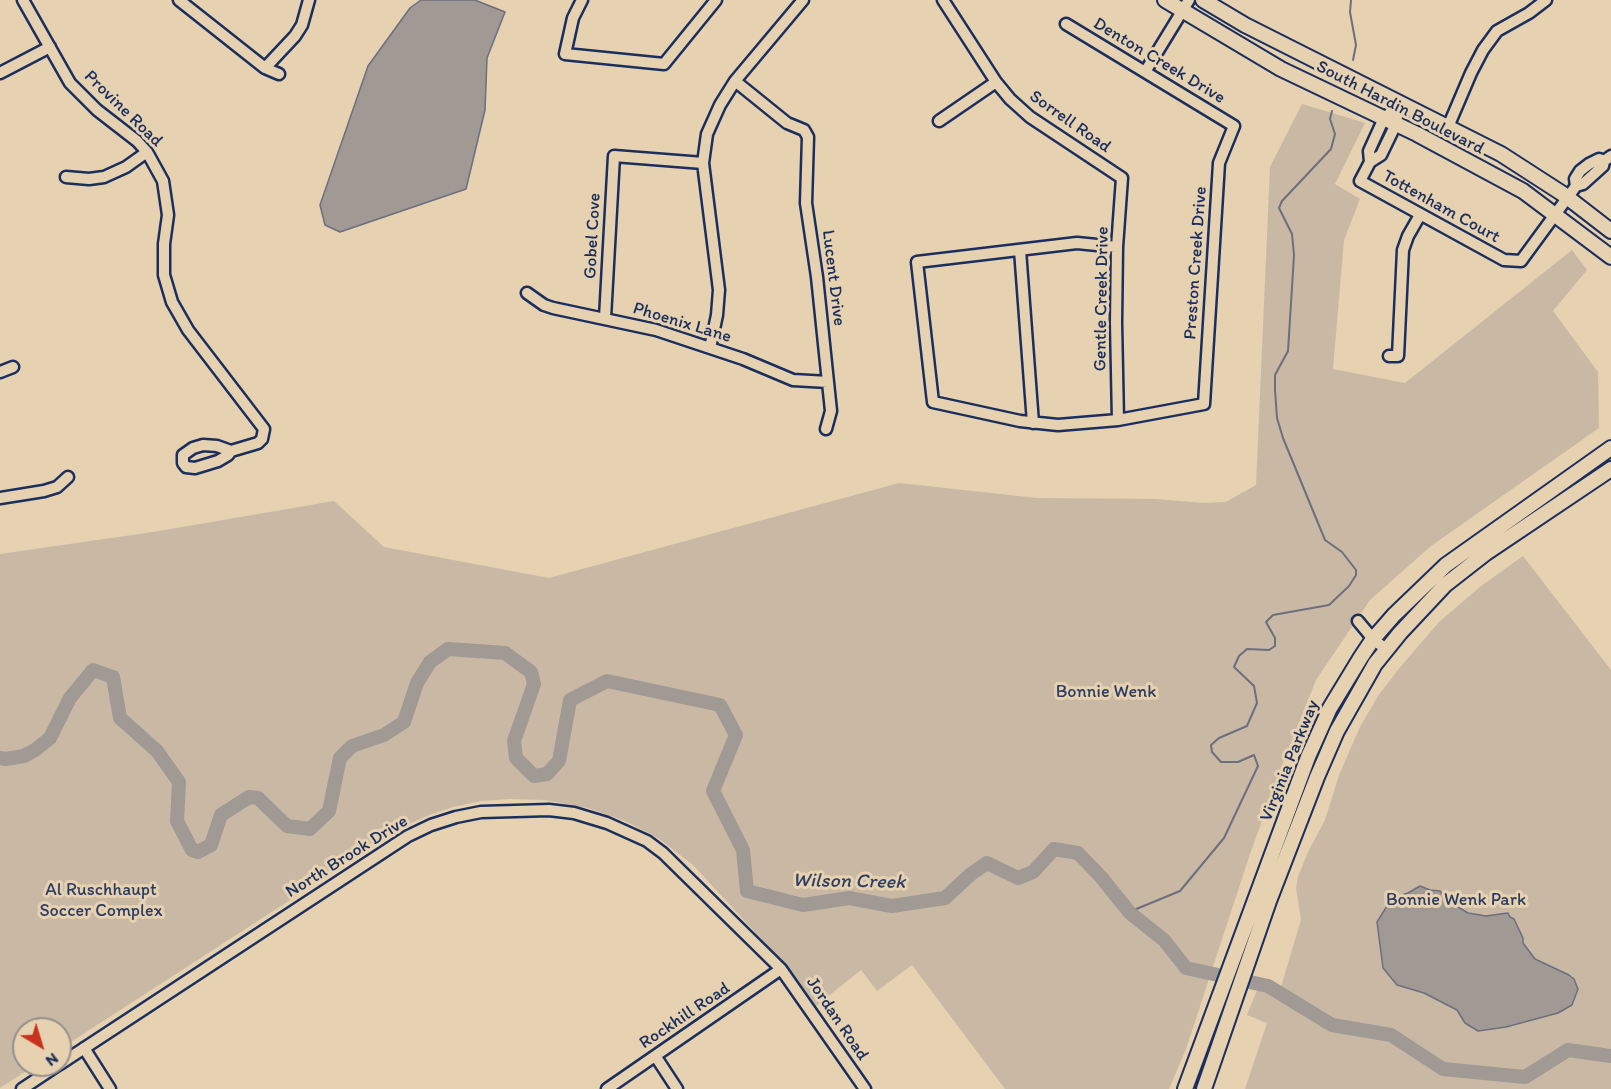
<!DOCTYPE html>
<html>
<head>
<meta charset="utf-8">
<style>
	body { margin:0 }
	#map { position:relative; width:1611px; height:1089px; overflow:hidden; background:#e6d1b0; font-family:Itim,sans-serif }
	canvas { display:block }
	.north { position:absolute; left:12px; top:1017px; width:60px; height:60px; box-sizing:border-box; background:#e6d1b0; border:2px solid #95908f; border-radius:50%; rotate:142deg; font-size:16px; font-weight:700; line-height:24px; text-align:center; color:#1b2f5e }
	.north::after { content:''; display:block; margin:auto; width:21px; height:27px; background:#c8321e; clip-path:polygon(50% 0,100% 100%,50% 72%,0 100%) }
</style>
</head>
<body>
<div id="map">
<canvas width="1611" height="1089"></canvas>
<div class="north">N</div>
</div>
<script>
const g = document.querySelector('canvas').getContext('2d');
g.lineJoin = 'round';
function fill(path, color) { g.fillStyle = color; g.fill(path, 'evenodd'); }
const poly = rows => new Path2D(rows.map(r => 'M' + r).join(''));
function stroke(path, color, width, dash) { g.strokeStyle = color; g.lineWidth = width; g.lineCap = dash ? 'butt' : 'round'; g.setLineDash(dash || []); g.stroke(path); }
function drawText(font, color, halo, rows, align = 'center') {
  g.font = font + ' Itim,sans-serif'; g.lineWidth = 6; g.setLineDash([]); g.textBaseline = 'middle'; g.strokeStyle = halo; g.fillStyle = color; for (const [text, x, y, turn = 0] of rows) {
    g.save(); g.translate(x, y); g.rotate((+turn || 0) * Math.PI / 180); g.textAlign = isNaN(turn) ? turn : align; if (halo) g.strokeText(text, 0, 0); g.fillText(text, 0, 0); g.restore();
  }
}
fill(poly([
	[1302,104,1365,123,1335,184,1360,199,1344,240,1333,369,1405,383,1572,250,1587,270,1553,311,1598,372,1599,428,1431,546,1370,600,1316,680,1281,768,1250,854,1186,1049,1169,1089,1005,1089,912,965,877,991,861,970,816,1006,791,971,693,865,658,838,625,821,588,808,544,800,510,799,481,801,453,807,429,815,403,827,60,1049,60,1029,24,1029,24,1065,35,1065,0,1088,0,554,153,532,334,501,384,547,549,578,899,483,1037,498,1156,499,1203,503,1226,502,1256,485,1270,167],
	[1523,556,1611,670,1611,1089,1245,1089,1267,1023,1247,1015,1261,980,1280,990,1301,920,1296,888,1298,877,1308,852,1325,820,1339,775,1360,727,1378,696,1397,671,1439,622,1481,586]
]), '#c9b9a4');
const water = poly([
	[421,0,475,0,505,12,487,58,485,110,466,189,340,232,325,225,320,205,368,66,410,8,421,0],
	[1420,886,1430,890,1440,891,1448,901,1468,913,1486,916,1508,913,1510,917,1514,919,1523,938,1523,943,1535,959,1569,975,1574,979,1578,989,1572,1005,1558,1013,1506,1027,1478,1031,1465,1023,1457,1010,1424,993,1397,985,1383,968,1377,922,1392,898,1408,893,1420,886]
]);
fill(water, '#a09994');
stroke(water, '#6b6f7e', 1.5);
stroke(poly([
	[1351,0,1350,12,1356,45,1353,60],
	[1129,912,1180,891,1224,838,1258,766,1254,755,1238,762,1221,762,1212,752,1211,745,1219,738,1247,726,1257,703,1254,686,1234,667,1239,656,1247,649,1269,650,1275,646,1275,638,1266,622,1273,615,1329,605,1349,586,1356,575,1356,570,1342,552,1325,540,1283,438,1277,418,1275,390,1275,375,1288,351,1294,255,1292,234,1279,208,1282,201,1331,149,1335,134,1330,119,1332,111]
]), '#6b6f7e', 2);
stroke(poly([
	[0,758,6,759,24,756,35,750,50,738,70,698,93,670,113,677,120,718,157,751,179,782,177,821,192,850,198,852,211,845,221,815,249,797,258,798,287,826,310,829,329,811,340,758,352,746,384,735,404,722,417,683,430,662,448,649,505,653,531,672,534,684,514,741,516,758,534,776,547,774,559,761,570,700,607,681,720,705,736,735,713,791,743,850,747,891,803,905,849,898,892,906,945,898,971,874,987,863,1018,878,1033,872,1054,849,1078,853,1101,877,1130,913,1164,940,1186,968,1268,986,1332,1025,1391,1035,1443,1069,1525,1077,1568,1050,1611,1056]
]), '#a09994', 14);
const minor = poly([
	[23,0,70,83,97,110,137,141,147,152,163,181,168,215,164,244,164,275,172,302,188,330,264,429,262,439,258,443,231,451],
	[179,0,265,68,279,74],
	[582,0,573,18,565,54,664,64,716,0],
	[943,0,996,82,1010,99,1030,117,1122,178,1117,247,1116,323,1118,420],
	[1066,24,1234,126,1219,163,1204,404,1118,420,1058,425,1020,421,933,402,917,262,1077,243,1117,247],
	[265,68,295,36,302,25,309,0],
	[1145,72,1189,0],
	[0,73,50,47],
	[735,81,787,123,804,130,808,137,806,203,817,277,831,411,826,429],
	[1399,103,1396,124,1381,155,1370,162,1360,181,1504,260,1521,261,1576,186,1575,179,1580,171,1589,164,1599,159,1604,161,1611,156],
	[939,121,996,82],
	[1448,127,1471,73,1483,50,1497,31,1529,13,1546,0],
	[1370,162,1369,151,1384,118,1389,114],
	[66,177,89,179,104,177,126,167,147,152],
	[1576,186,1583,184,1603,166,1604,161],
	[1020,250,1033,423],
	[527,293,544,305,553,308,656,330,743,359,793,380,828,382],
	[605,318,614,156,703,163],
	[710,348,717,315,719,290,703,163,707,134,720,105,735,81,803,0],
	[1389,356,1398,356,1403,250,1408,236,1420,215],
	[0,372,13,367],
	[203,445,217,446,231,451,228,455,218,461,195,468,186,467,183,463,183,455,193,448,203,445],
	[0,498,44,491,57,487,68,477],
	[1358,621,1373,639,1387,650],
	[84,1048,110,1089],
	[656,1057,677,1089],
	[60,1064,408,836,431,825,456,817,481,812,549,810,574,813,607,823,647,841,663,853,781,969,865,1089],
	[22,1089,58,1065],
	[607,1089,781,969]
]);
const major = poly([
	[1165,0,1281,69,1417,134,1523,191,1611,257],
	[1203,0,1245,25,1501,154,1563,194,1611,231],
	[1185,1089,1308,757,1330,708,1361,657,1373,639,1394,615,1446,565,1611,448],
	[1204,1089,1269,901,1317,777,1337,731,1375,664,1400,633,1445,585,1486,553,1611,469]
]);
stroke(minor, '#1b2f5e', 15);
stroke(major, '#1b2f5e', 18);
stroke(minor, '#e6d1b0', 10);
stroke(major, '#e6d1b0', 14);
drawText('18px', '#1b2f5e', '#e6d1b0', [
	["Denton Creek Drive",1159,61,31],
	["South Hardin Boulevard",1400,108,27],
	["Provine Road",123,109,44],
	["Sorrell Road",1070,122,35],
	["Tottenham Court",1441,207,29],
	["Gobel Cove",593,236,-87],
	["Preston Creek Drive",1196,263,-86],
	["Lucent Drive",833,278,83],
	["Gentle Creek Drive",1102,299,-89],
	["Phoenix Lane",682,323,17],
	["Virginia Parkway",1290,761,-68],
	["North Brook Drive",347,857,-32],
	["Rockhill Road",685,1016,-34],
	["Jordan Road",837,1019,56]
]);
drawText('18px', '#2c3d65', '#e6d1b0', [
	["Bonnie Wenk",1106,692],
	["Al Ruschhaupt",101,890],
	["Soccer Complex",101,911],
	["Bonnie Wenk Park",1456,900]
]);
drawText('italic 20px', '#2f3f66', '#e6d1b0', [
	["Wilson Creek",849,882,1]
]);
</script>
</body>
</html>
